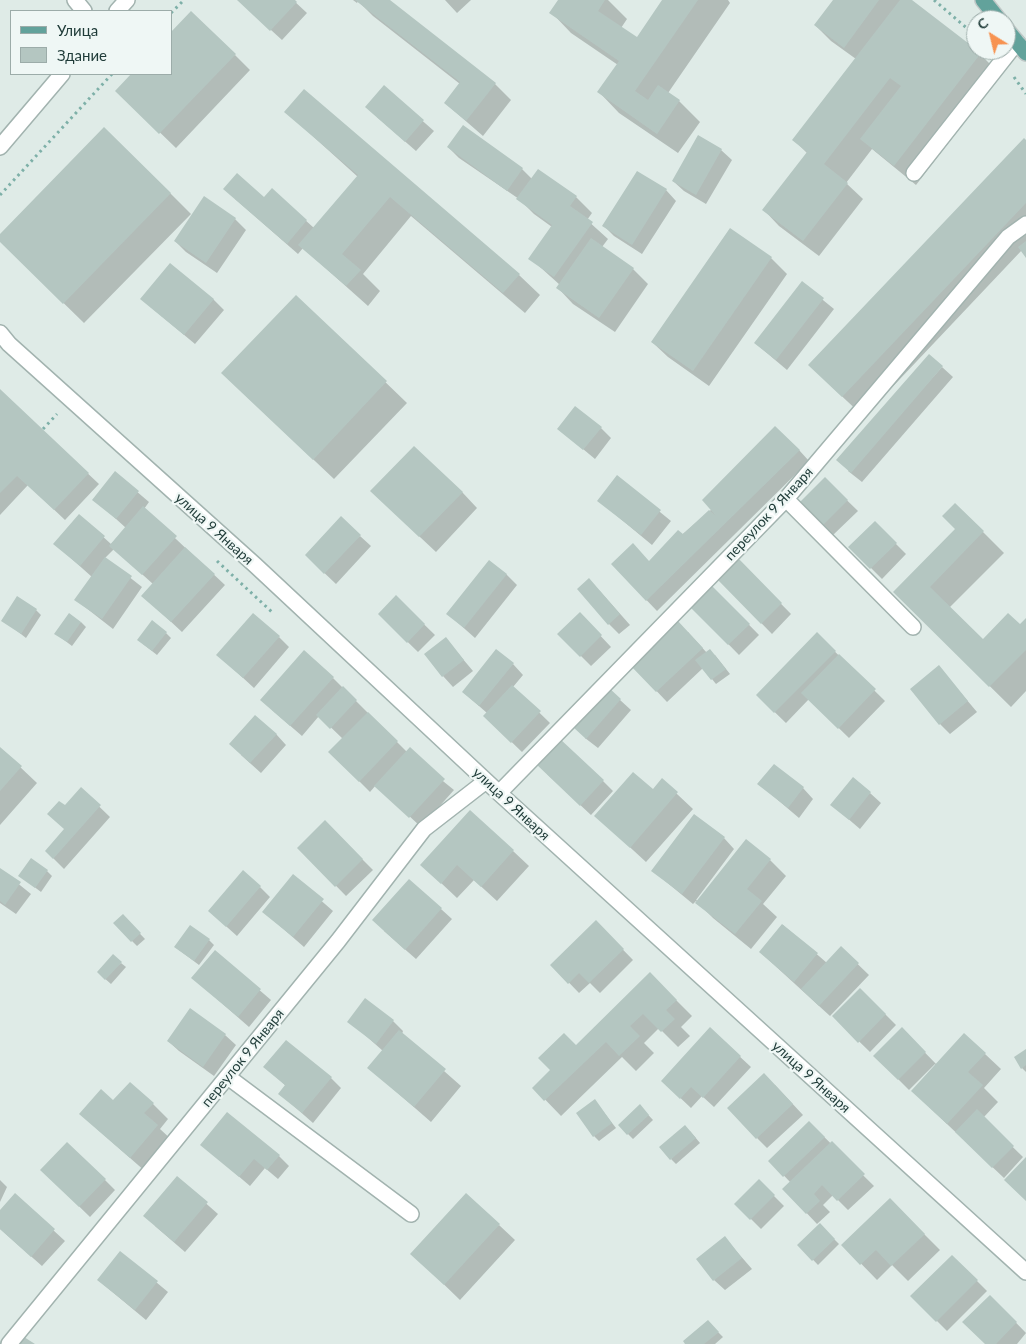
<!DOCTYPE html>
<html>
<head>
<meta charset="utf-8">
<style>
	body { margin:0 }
	#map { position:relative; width:1026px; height:1344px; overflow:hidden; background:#dfebe7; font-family:Lato,sans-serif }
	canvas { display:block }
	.legend { position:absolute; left:10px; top:10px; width:162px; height:65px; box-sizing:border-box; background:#eff7f5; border:1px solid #9caca9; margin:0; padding:6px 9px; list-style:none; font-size:15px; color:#1f3b38 }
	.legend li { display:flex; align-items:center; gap:10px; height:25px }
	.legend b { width:25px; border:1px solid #9caca9 }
	.north { position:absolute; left:966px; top:10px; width:50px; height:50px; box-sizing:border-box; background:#eff7f5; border:1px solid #9caca9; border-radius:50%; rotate:324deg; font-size:14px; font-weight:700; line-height:20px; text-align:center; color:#1f3b38 }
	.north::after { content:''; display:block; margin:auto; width:18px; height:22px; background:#f79351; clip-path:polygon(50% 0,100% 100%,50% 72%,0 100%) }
</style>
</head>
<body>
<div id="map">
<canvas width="1026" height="1344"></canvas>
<ul class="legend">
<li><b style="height:6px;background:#62a29b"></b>Улица</li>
<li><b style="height:14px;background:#b4c6c1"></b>Здание</li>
</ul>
<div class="north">С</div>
</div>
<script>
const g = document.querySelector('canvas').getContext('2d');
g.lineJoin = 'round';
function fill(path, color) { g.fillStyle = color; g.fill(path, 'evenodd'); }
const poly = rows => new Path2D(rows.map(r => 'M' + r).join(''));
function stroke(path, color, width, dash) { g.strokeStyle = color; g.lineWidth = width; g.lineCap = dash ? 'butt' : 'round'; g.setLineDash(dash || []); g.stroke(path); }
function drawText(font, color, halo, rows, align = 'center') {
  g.font = font + ' Lato,sans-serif'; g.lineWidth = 4.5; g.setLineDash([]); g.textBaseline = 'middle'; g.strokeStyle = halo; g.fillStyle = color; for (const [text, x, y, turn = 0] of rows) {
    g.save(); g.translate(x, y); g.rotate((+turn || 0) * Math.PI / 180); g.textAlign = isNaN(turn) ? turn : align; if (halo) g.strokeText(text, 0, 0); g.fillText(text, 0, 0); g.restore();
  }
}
fill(poly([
	[238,0,293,0,307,13,282,40],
	[353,0,388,0,495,84,511,100,483,136,445,103,460,84,373,16,358,1,357,3],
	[445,0,471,0,457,13],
	[559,0,608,0,627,19,621,28,637,39,664,0,728,0,730,3,668,93,679,101,700,122,678,153,619,113,599,92,618,65,571,33,551,12],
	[834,0,910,0,980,54,1001,75,916,185,872,149,846,183,863,199,819,256,779,226,764,210,807,153,794,140,856,59,831,41,815,25],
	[235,55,250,70,176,148,117,91,133,74,171,74],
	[384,87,434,131,416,151,377,117],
	[304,91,519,275,540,295,525,313,411,216,363,274,380,291,368,306,303,248,298,254,235,199,264,199,272,190,314,228,358,177,286,112],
	[463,127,522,169,532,179,538,170,576,197,592,213,587,220,608,239,602,247,633,269,648,284,615,332,573,304,558,288,560,285,530,258,552,227,534,214,519,199,459,158,448,147],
	[1026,142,1026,256,1022,250,864,417,831,386],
	[721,150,732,160,706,204,684,191,673,181],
	[666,190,676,201,642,254,614,236,603,225],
	[170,193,191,214,84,323,0,241,0,236],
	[204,198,235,219,246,230,217,273,186,252,175,241],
	[730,229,771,258,787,274,709,386,668,357,652,342],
	[802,283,834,309,787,370,755,343],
	[296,296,407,403,334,479,243,393],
	[213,299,224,310,195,344,153,309],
	[942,367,953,377,862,482,848,471],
	[0,391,99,484,65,520,28,485,0,515],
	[601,428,611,438,595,459,559,429],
	[799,450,809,461,657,611,612,564,650,562,712,509],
	[115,473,149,502,144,509,225,585,182,632,154,606,153,584,114,549,105,558,142,587,113,629,76,600,92,577,55,544,79,515,111,544,126,528,94,499],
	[617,477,671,521,652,545,599,501],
	[825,479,858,511,833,535,801,503],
	[462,492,477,508,436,552,388,507],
	[955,504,1004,553,949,608,983,641,1020,626,1026,619,1026,691,1011,707,894,592,956,529],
	[875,523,906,554,882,579,850,547],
	[360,536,371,546,336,584,317,566],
	[738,560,791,614,772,634,718,579],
	[506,574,517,585,475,638,448,614],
	[711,586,759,635,739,655,691,606],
	[599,590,630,625,619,634,609,624],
	[396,597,435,635,418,652,379,614],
	[36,610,41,615,26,638,3,620],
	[580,614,611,647,591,666,559,634],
	[81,622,86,627,72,646,56,634],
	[688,632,707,653,715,655,730,674,716,684,703,668,667,702,631,664],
	[166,633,171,638,157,655,143,644],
	[817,634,885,701,849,738,809,699,786,723,757,695],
	[279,637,289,647,254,688,229,665],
	[446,639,473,671,453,687,443,676],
	[513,664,523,675,513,687,550,723,522,752,495,726,487,713,463,692],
	[939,667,977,712,950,734,940,724],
	[333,678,407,752,454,790,421,827,376,785,370,792,330,752,343,739,319,716,302,736,272,710],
	[608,689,631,710,598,748,585,738],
	[276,734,286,745,261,773,241,755],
	[0,748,37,783,0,825],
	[547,774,603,781,613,791,591,815],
	[662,780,693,809,646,862,596,816,653,791],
	[759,784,803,788,813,799,799,818],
	[81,789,110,817,64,869,46,851,65,830,65,807],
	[870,793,881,803,860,829,832,805],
	[325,822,373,870,346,896,299,848],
	[724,838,734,849,696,900,698,901,770,860,786,876,763,904,777,917,751,949,713,918,696,901,693,904,653,871],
	[513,851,529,866,497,901,474,880,457,898,422,865],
	[0,869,31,894,16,914,0,903],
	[47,871,52,876,41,892,20,876],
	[293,876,333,911,304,947,264,912],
	[409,880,452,919,416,959,384,931],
	[260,887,270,897,237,936,209,911],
	[123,916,145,939,137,946,114,923],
	[596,922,633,960,600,993,590,983,579,993,552,965],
	[783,925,827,963,841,948,869,975,830,1016,760,952],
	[209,940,214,945,199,965,175,947],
	[215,952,271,1000,249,1027,193,978],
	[121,963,126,967,111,984,103,977],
	[650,974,692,1016,681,1027,690,1036,678,1047,659,1028,644,1043,654,1053,636,1071,622,1057,561,1116,534,1088],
	[860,989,896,1025,870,1052,833,1016],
	[349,1021,393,1021,403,1031,402,1034,461,1086,431,1122,369,1068,383,1051],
	[710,1029,751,1067,714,1107,702,1096,691,1108,673,1091],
	[902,1029,937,1065,985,1054,1001,1069,984,1088,998,1102,983,1118,1023,1157,1004,1178,929,1107,936,1066,935,1064,909,1090,875,1056],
	[225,1035,236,1045,214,1076,179,1051,168,1041],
	[1026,1050,1026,1072,1022,1068],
	[265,1067,331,1078,341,1088,313,1123,280,1094,286,1086],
	[775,1085,803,1115,767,1148,757,1138],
	[113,1102,153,1104,168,1119,160,1129,173,1141,146,1172,97,1129],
	[599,1106,616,1128,599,1141,594,1136],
	[640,1106,653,1120,633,1139,619,1125],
	[809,1122,874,1186,848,1210,833,1195,823,1205,830,1212,817,1224,784,1189,791,1183,770,1161],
	[690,1131,700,1143,676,1164,671,1159],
	[202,1145,279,1156,289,1166,278,1179,265,1168,250,1186],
	[177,1178,218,1214,185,1252,155,1226],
	[0,1180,7,1187,0,1202],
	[52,1180,105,1180,115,1190,90,1217],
	[759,1181,784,1206,761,1229,736,1204],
	[15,1195,65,1241,42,1266,0,1229,0,1212],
	[890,1200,940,1250,908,1281,892,1265,877,1280,843,1245],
	[499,1225,515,1240,460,1300,428,1269],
	[820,1225,839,1244,818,1265,799,1245],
	[725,1238,752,1269,725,1290,714,1280],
	[120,1252,168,1292,146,1320,98,1280],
	[952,1256,987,1291,947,1331,912,1296],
	[990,1296,1026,1333,1017,1344,987,1344],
	[713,1327,723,1337,715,1344,687,1344]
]), '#0003');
fill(poly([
	[237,0,295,0,297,2,270,31],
	[355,0,390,0,496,83,466,121,444,103,460,82],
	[558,0,605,0,598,11,637,37,662,0,698,0,635,91,648,100,658,85,680,100,657,134,597,92,619,61,549,13],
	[833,0,879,0,844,48,814,25],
	[900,0,912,0,981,53,894,166,860,139,901,86,890,78,824,164,848,183,803,241,762,210,807,152,792,140],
	[191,11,236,54,159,134,115,91,131,74,171,74,171,32],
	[384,85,424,120,405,142,365,107],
	[304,89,520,274,503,293,390,197,342,254,361,270,346,286,298,245,358,175,284,112],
	[463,125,523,168,507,191,447,147],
	[104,127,171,193,63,304,0,242,0,234],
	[698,135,722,149,696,195,672,181],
	[1024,138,1026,140,1026,203,842,397,808,365],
	[538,169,577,196,570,206,593,222,554,277,528,259,552,225,516,199],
	[637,171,667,189,632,245,602,226],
	[237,173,264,197,272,188,307,220,287,244,223,189],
	[204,196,236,218,206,263,174,241],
	[730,228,772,257,693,371,651,342],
	[591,238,634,268,599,318,556,288],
	[1026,241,1026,258,1018,247],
	[170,263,214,299,184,335,140,299],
	[802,281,824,298,776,360,754,343],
	[296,295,387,381,313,460,221,373],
	[929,354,943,366,851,473,836,460],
	[0,389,89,473,54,510,17,476,0,493],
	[575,406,602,427,583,450,557,429],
	[775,426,800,450,646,601,611,564,633,543,649,561,678,530,683,534,709,510,716,516,702,500],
	[414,446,463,492,419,537,370,491],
	[115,471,139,491,116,519,92,500],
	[617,475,661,510,641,535,597,501],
	[825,477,848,500,822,526,799,503],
	[955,503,984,531,930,587,983,639,1008,613,1020,624,1026,618,1026,650,989,687,893,592,955,529,942,516],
	[143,506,177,536,142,575,109,546],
	[79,514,105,536,80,566,53,544],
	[341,516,361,535,324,574,305,555],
	[875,521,897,543,870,569,848,547],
	[185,547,215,574,171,622,141,596],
	[105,557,132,576,102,619,74,600],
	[738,558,782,603,761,624,717,579],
	[489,560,507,574,464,628,446,614],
	[589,578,620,614,608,625,577,589],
	[711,585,750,624,728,645,689,606],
	[396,595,425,624,407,643,378,614],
	[17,596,37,609,21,634,1,621],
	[580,612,602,635,580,657,557,634],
	[69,613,81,622,67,642,54,634],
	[253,613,280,636,243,678,216,655],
	[152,620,167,632,152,651,137,640],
	[677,620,703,648,656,692,629,664],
	[817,632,836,651,774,713,756,695],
	[446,637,464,660,442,677,424,654],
	[496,649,514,663,479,706,462,692],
	[710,649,726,669,711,680,695,660],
	[304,650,334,677,290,726,260,700],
	[839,654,876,689,838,729,801,693],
	[939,665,968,701,939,725,910,689],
	[512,685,541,711,511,743,483,716],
	[343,686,357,700,330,729,316,715],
	[608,687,621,699,586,739,573,727],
	[368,712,398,741,359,782,328,752],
	[255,715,277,734,250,763,229,744],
	[559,738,604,780,580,806,535,763],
	[0,747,22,766,0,791],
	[410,747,445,779,409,818,374,786],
	[774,764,804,787,788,808,757,784],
	[633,772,653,789,662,778,678,792,630,848,594,816],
	[853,777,871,792,849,820,830,805],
	[81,787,101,805,53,859,45,851,64,829,47,814,59,801,65,805],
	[470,810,514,850,481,887,457,865,441,884,420,865],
	[694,814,725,837,682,894,651,871],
	[325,820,363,859,335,887,297,848],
	[746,839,771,859,747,889,762,901,735,934,695,903],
	[31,858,48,870,35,888,18,876],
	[0,868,21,882,5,905,0,901],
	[243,870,261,886,226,927,208,911],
	[293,874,324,899,293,937,262,912],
	[409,879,442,908,405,950,372,920],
	[123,914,141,933,131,942,113,923],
	[596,920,624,949,589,983,579,973,568,984,550,965],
	[782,924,818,953,794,982,759,952],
	[190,925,210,939,194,961,174,947],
	[841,946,859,963,819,1006,801,989],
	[215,950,261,989,238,1017,191,978],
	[113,954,122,962,105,980,97,972],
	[650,972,677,1000,666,1010,675,1019,661,1032,643,1014,630,1026,640,1036,619,1056,606,1042,544,1101,532,1088,550,1070,538,1058,564,1033,576,1045],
	[860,988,886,1014,858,1043,832,1016],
	[365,998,394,1020,376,1044,347,1022],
	[190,1008,226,1034,203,1067,167,1041],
	[710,1027,741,1056,703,1098,691,1087,680,1099,661,1081],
	[902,1027,926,1052,898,1080,873,1056],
	[399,1030,446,1069,414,1107,367,1068],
	[964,1033,986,1053,968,1072,983,1085,947,1124,911,1091],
	[286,1040,332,1077,302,1113,278,1094,285,1085,263,1067],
	[1026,1049,1026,1065,1021,1069,1014,1057],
	[764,1073,793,1104,756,1139,727,1108],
	[130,1082,154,1103,144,1113,158,1125,130,1158,79,1114,101,1089,113,1100],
	[595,1099,612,1123,593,1137,576,1113],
	[640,1104,649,1115,627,1135,618,1125],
	[977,1109,1014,1146,992,1168,955,1132],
	[227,1112,280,1155,267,1170,254,1159,239,1177,200,1145],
	[809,1121,825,1137,783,1177,768,1161],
	[685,1125,696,1138,670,1160,659,1147],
	[832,1141,865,1174,837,1201,822,1185,814,1194,820,1201,806,1214,782,1189],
	[67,1142,106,1179,79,1207,40,1170],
	[1026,1157,1026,1201,1004,1180],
	[177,1176,208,1202,174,1242,143,1216],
	[759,1179,775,1195,750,1220,734,1204],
	[15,1193,55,1229,31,1257,0,1229,0,1210],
	[466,1193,500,1224,444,1285,410,1254],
	[890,1198,925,1234,891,1266,876,1250,860,1265,841,1245],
	[820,1223,835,1239,812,1261,797,1245],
	[725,1236,742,1258,713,1281,696,1259],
	[120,1251,158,1281,135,1310,97,1280],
	[952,1255,978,1280,936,1322,910,1296],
	[990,1295,1017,1322,996,1344,985,1344,962,1322],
	[708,1320,719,1332,704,1344,685,1344,683,1341],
	[24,1337,35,1344,20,1344]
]), '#b4c6c1');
const minor = poly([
	[75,0,84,11],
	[117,11,127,0],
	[0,147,62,74],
	[914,173,1017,42],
	[0,333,9,344,255,565,499,793,1026,1272],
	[786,499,913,627],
	[499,793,786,499,1008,237,1026,224],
	[228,1077,411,1214],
	[9,1344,338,941,424,829,486,781]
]);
const major = poly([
	[983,0,999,20],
	[1006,29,1026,53]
]);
stroke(minor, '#a2b3af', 18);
stroke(major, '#c0c8c7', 18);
stroke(poly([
	[934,0,976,36],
	[171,13,184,0],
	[1014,77,1026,94],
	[0,195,112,74],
	[43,429,57,414],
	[217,561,273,613]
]), '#7eb0a8', 3, [2.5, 4]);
stroke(minor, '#fff', 15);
stroke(major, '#62a29b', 15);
drawText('14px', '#1f3b38', '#eff7f5', [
	["переулок 9 Января",769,514,-47],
	["улица 9 Января",214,529,42],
	["улица 9 Января",511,804,43],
	["переулок 9 Января",243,1058,-51],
	["улица 9 Января",811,1077,42]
]);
</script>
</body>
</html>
